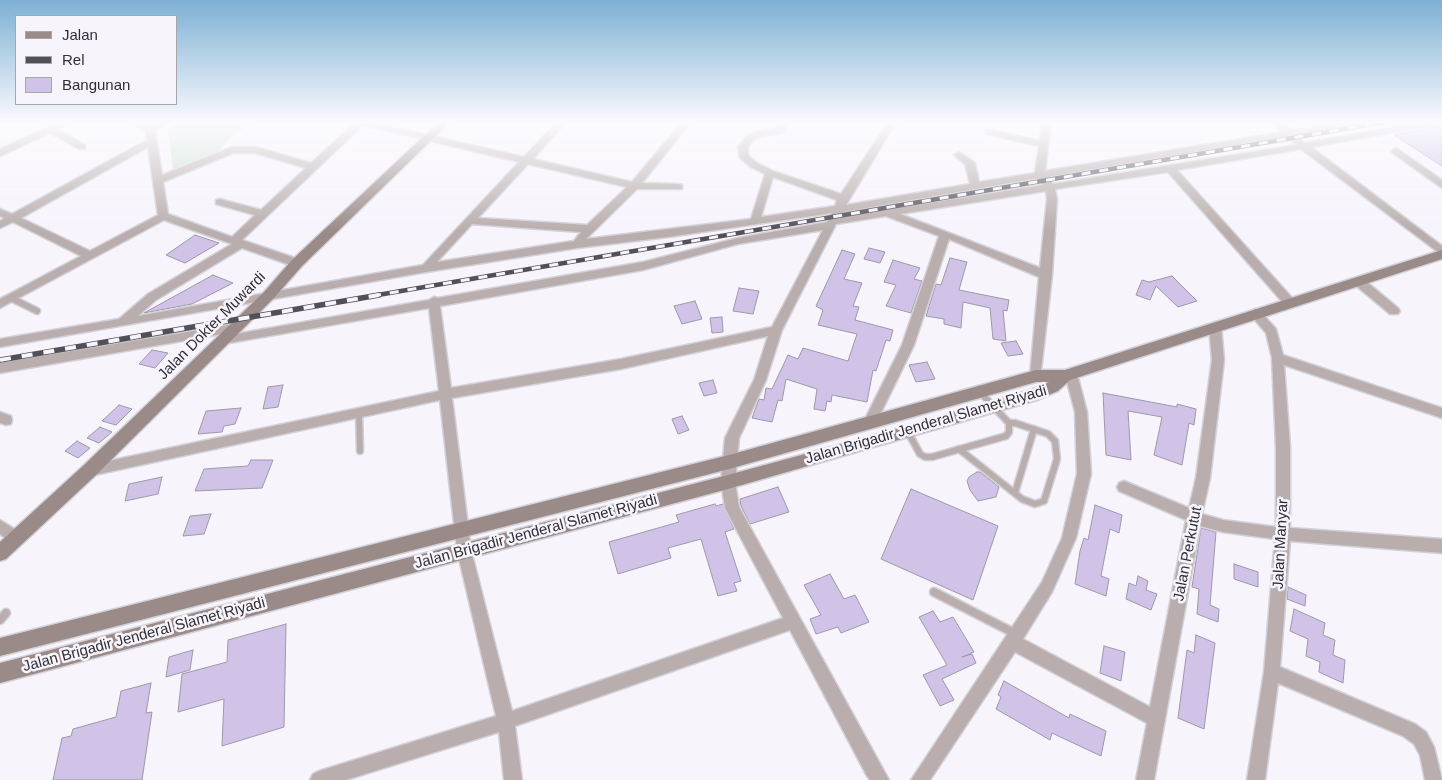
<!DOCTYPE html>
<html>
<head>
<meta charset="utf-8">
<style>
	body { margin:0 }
	#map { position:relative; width:1442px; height:780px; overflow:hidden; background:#f7f4fc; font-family:Helvetica,sans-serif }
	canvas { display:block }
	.legend { position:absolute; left:15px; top:15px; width:162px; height:90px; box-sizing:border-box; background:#f7f4fc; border:1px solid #a8a5ad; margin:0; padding:6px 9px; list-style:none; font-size:15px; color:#312f36 }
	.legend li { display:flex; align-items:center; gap:10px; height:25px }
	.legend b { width:25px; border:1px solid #a8a5ad }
</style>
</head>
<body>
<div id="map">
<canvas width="1442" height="780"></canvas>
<ul class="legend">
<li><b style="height:6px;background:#9a8b89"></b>Jalan</li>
<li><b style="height:6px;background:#525057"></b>Rel</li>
<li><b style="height:14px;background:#d0c3e7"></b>Bangunan</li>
</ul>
</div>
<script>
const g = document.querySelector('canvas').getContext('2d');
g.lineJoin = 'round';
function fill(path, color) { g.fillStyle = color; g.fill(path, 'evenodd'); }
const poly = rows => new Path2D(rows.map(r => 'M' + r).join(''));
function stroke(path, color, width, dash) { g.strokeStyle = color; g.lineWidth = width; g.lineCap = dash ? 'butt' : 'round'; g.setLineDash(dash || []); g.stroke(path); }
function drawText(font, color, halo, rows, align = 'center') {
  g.font = font + ' Helvetica,sans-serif'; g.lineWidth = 5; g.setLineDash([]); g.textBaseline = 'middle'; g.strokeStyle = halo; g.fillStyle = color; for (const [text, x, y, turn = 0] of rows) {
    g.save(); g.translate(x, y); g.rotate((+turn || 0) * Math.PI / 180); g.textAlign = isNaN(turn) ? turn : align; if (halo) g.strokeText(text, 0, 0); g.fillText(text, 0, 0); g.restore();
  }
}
fill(poly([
	[181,122,253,122,232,136,210,161,174,178,168,129]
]), '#c9e0cf');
stroke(poly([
	[783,132,788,122]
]), '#7ea9b7', 4);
const building = poly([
	[1442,125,1442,166,1394,135,1436,127,1442,125],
	[195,235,219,243,185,263,166,255,195,235],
	[869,248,885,252,880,263,864,259,869,248],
	[842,250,855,254,844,279,862,283,853,306,859,307,855,320,893,330,890,341,886,340,876,371,873,370,867,402,832,395,831,402,827,401,825,411,814,409,817,389,786,379,782,401,778,400,772,422,752,418,759,399,764,400,766,388,772,389,788,355,798,359,803,348,848,361,857,334,818,325,823,310,816,306,842,250],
	[950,258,967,262,959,290,1009,300,1007,311,1003,310,1006,341,993,339,990,308,963,302,961,328,944,324,944,319,926,316,936,284,941,285,950,258],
	[893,260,920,268,914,279,922,281,911,313,886,306,896,285,884,282,893,260],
	[213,275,233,283,192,304,144,313,213,275],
	[1172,276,1197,301,1178,307,1156,286,1150,300,1136,295,1142,280,1149,282,1172,276],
	[739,288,759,291,753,314,733,311,739,288],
	[695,301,702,319,682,324,674,306,695,301],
	[722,317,723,332,712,333,710,318,722,317],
	[1016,341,1023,354,1008,356,1001,343,1016,341],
	[152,350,168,353,155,368,139,364,152,350],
	[927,362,935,379,916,382,909,365,927,362],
	[713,380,717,393,704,396,699,383,713,380],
	[283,385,278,407,263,409,268,387,283,385],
	[1103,393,1177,407,1177,404,1196,409,1194,425,1189,423,1182,465,1154,455,1162,417,1128,411,1131,460,1106,455,1103,393],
	[119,405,132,409,116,425,102,421,119,405],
	[241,408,235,424,224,426,222,432,198,434,206,411,241,408],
	[682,416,689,430,678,434,672,419,682,416],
	[100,427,112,432,99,443,87,438,100,427],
	[77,441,90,448,78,458,65,451,77,441],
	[251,460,273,460,262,488,195,491,204,469,248,466,251,460],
	[977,472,980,472,999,487,996,497,978,501,970,490,967,481,969,477,977,472],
	[162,477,158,494,125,501,129,484,162,477],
	[778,487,789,512,750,524,741,506,740,499,778,487],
	[911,489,998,526,973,600,881,559,911,489],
	[715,504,716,506,723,504,734,529,725,532,741,581,734,583,737,591,718,596,701,539,668,548,671,558,618,574,609,542,679,522,676,515,715,504],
	[1095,505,1122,515,1119,533,1110,529,1101,576,1109,579,1106,596,1075,584,1080,551,1084,538,1088,540,1095,505],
	[211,514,204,534,183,536,190,516,211,514],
	[1201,528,1216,532,1210,605,1219,609,1218,622,1197,614,1199,589,1192,587,1201,528],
	[1234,564,1258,572,1258,587,1234,579,1234,564],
	[830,574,844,599,855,595,869,622,841,633,838,627,816,634,810,619,821,615,804,585,830,574],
	[1138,576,1148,581,1146,590,1157,594,1151,610,1126,599,1129,583,1136,586,1138,576],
	[1288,587,1306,595,1305,606,1287,599,1288,587],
	[1294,609,1325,623,1323,635,1335,640,1333,655,1345,660,1343,683,1319,672,1320,662,1306,656,1308,639,1290,631,1294,609],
	[933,611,940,622,953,617,974,652,962,657,972,654,976,663,942,679,954,700,940,706,923,675,947,665,919,617,933,611],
	[286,624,284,727,222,746,224,699,178,712,182,674,227,662,228,640,286,624],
	[1196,635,1215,643,1204,729,1178,718,1187,650,1194,653,1196,635],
	[1104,646,1125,652,1121,681,1100,673,1104,646],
	[193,650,190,670,166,677,169,657,193,650],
	[1004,681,1069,718,1070,714,1106,731,1101,756,1052,733,1050,740,996,709,1001,697,998,695,1004,681],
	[151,683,146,713,152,712,142,780,53,780,62,738,71,736,73,729,116,717,121,691,151,683]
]);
fill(building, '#d0c3e7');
stroke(building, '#9e98aa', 1);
const serviceFar1 = poly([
	[11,298,37,311],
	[359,412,360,451],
	[908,432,920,454,925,457,932,457,1006,436,1009,432,1009,423,980,392],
	[959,449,1022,499,1035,504,1044,501,1057,459,1055,441,1048,434,1015,423,1009,423],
	[1015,493,1034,429]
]);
const service = poly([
	[934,592,1016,634],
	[0,620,6,613]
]);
const minor = poly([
	[59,122,70,122,58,129,85,145,85,149,79,149,50,133,0,156,0,149,59,122],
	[128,122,139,122,150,126,159,122,170,122,155,131,162,175,232,147,256,147,311,163,356,122,371,122,524,157,557,122,566,122,533,159,632,182,682,122,691,122,642,183,678,184,682,185,682,189,637,189,586,239,751,219,765,174,751,167,740,158,738,147,747,136,756,131,776,129,780,122,789,122,782,133,761,136,753,140,748,147,748,155,757,163,773,171,841,194,888,122,896,122,846,205,970,184,965,164,954,155,959,152,975,163,979,182,1035,173,1039,146,985,134,985,130,988,129,1040,141,1042,122,1051,122,1045,171,1282,132,1272,122,1281,122,1291,130,1342,122,1361,122,1356,125,1296,135,1305,143,1423,122,1440,122,1436,125,1311,147,1442,246,1442,255,1301,149,1177,170,1294,300,1296,303,1290,307,1286,306,1168,172,1055,189,1057,199,1052,275,1040,379,1036,381,1032,379,1030,376,1039,277,949,239,914,345,874,427,869,428,864,427,863,423,902,345,939,236,886,216,836,224,782,330,766,380,739,438,735,482,739,507,889,780,870,780,867,776,790,630,515,726,522,780,504,780,499,732,346,780,310,780,313,774,319,771,496,716,457,550,440,400,90,476,85,474,83,470,85,466,439,391,429,308,223,344,219,343,217,340,219,337,429,300,434,297,438,298,643,262,738,238,827,222,832,213,668,237,577,248,426,272,0,347,0,339,119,319,148,294,232,244,164,220,0,308,0,299,81,256,13,222,0,228,0,221,4,218,0,216,0,209,12,214,147,140,146,131,128,122],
	[363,125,519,162,423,265,138,316,156,300,242,248,293,266,301,266,302,263,301,260,242,240,363,125],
	[1287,136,1296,145,1053,184,1047,177,1287,136],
	[148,147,158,215,90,251,21,218,148,147],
	[233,153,255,153,306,168,261,210,220,199,216,200,216,204,255,215,232,237,168,214,163,182,233,153],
	[528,164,627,187,587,225,478,218,528,164],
	[773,177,837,200,835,206,761,217,773,177],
	[1038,178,1043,185,840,217,843,212,1038,178],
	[1046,191,1047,199,1040,268,900,214,1046,191],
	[472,224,581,232,574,241,437,262,472,224],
	[823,230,772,327,621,359,451,388,440,306,643,270,738,244,823,230],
	[768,336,754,380,725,438,721,482,725,508,783,618,512,711,471,550,452,398,621,369,768,336],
	[1396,148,1442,180,1442,188,1393,153,1391,151,1396,148],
	[1358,277,1362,278,1398,308,1400,311,1398,314,1390,314,1354,284,1352,281,1358,277],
	[1255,309,1259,310,1276,329,1283,355,1442,408,1442,418,1284,365,1290,447,1290,528,1442,539,1442,553,1290,541,1280,667,1415,724,1426,732,1434,747,1442,780,1425,780,1420,755,1414,744,1403,736,1278,683,1265,780,1247,780,1264,672,1275,539,1223,532,1200,526,1154,780,1136,780,1147,723,1015,652,930,780,911,780,1042,582,1062,538,1077,474,1075,412,1065,374,1067,371,1071,369,1075,371,1077,374,1087,412,1091,474,1076,538,1052,592,1023,639,1150,707,1186,520,1119,491,1117,487,1119,483,1124,481,1189,508,1196,478,1212,360,1209,326,1215,322,1221,326,1224,360,1210,478,1202,514,1223,520,1276,527,1276,447,1272,358,1266,333,1249,313,1255,309],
	[235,324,241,328,239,331,0,373,0,363,235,324],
	[0,412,11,416,12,420,11,424,6,425,0,423,0,412],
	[0,520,21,533,23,538,21,543,16,544,11,543,0,534,0,520]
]);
const secondary = poly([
	[439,122,450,122,302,266,274,298,96,475,6,559,0,561,0,542,84,465,264,292,292,260,439,122],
	[1442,250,1442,259,1070,380,1058,391,1037,400,728,489,0,683,0,663,728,475,908,426,1033,389,1049,382,1036,382,729,469,0,656,0,638,729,455,1036,370,1065,370,1442,250]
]);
stroke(serviceFar1, '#d3d1d8', 9);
stroke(service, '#d3d1d8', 11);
stroke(minor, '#d3d1d8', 3);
stroke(secondary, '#d3d1d8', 3);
stroke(serviceFar1, '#b9aead', 6);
stroke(service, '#b9aead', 8);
fill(minor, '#b9aead');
fill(secondary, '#9a8b89');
const railFar1 = poly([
	[372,296,1385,122]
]);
const rail = poly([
	[0,360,379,295]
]);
stroke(railFar1, '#525057', 4.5);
stroke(rail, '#525057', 5.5);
stroke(railFar1, '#f7f4fc', 3, [9]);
stroke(rail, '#f7f4fc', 4, [11]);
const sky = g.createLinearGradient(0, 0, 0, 231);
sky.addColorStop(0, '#7db0d4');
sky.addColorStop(0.53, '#fbfafe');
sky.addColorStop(1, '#fbfafe00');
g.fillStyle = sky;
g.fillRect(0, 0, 1442, 231);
drawText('15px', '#312f36', '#f7f4fc', [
	["Jalan Dokter Muwardi",212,326,-45],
	["Jalan Brigadir Jenderal Slamet Riyadi",926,425,-16],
	["Jalan Brigadir Jenderal Slamet Riyadi",536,532,-15],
	["Jalan Manyar",1281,544,-87],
	["Jalan Perkutut",1188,554,-79],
	["Jalan Brigadir Jenderal Slamet Riyadi",144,635,-15]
]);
</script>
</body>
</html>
